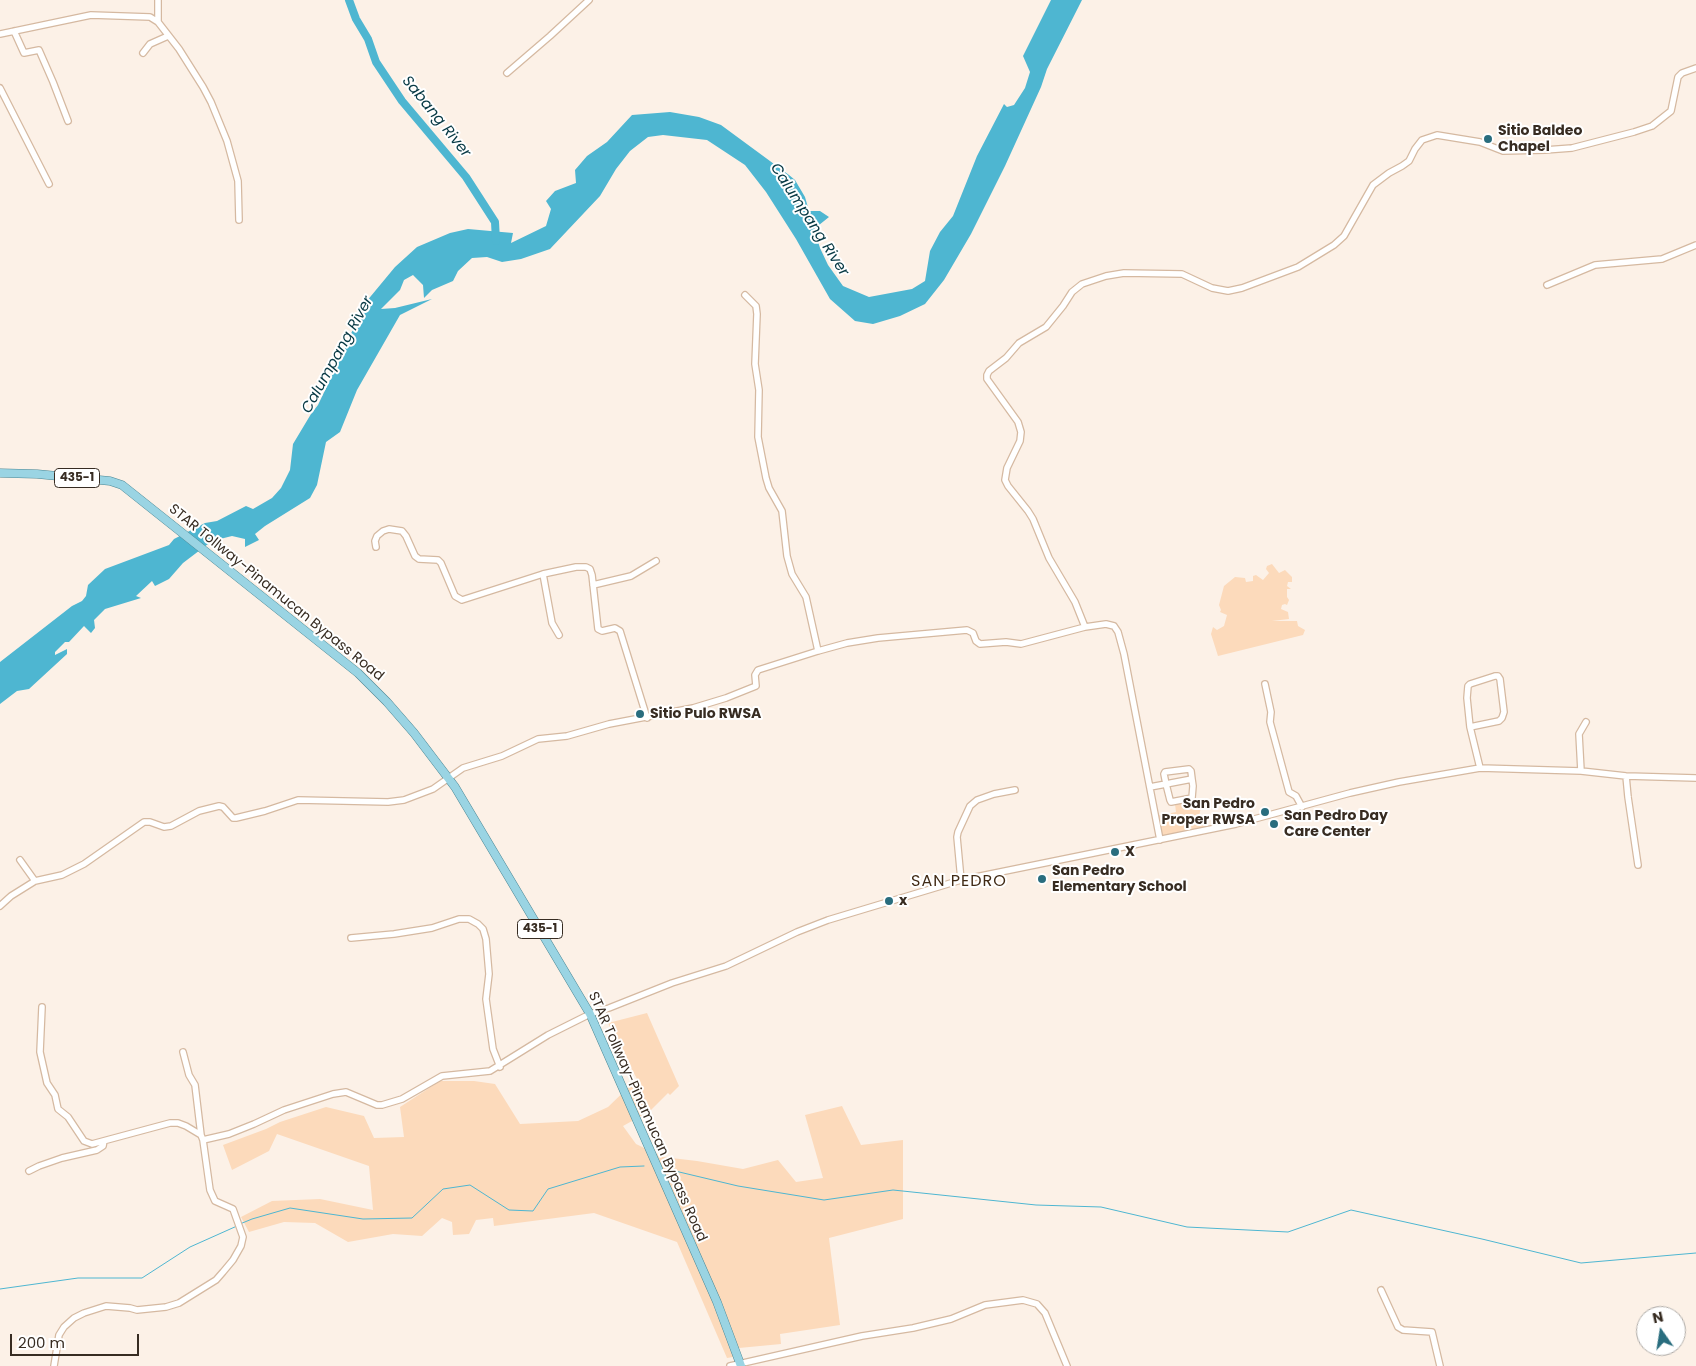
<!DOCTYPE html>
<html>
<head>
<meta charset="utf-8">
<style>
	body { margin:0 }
	#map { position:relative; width:1696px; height:1366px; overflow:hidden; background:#fcf1e7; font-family:Poppins,sans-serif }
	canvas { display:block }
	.north { position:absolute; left:1636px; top:1306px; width:50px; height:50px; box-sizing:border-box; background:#fff; border:1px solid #afaba7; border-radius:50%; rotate:347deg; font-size:14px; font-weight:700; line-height:20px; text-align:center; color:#372c22 }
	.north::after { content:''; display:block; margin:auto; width:18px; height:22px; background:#296d7e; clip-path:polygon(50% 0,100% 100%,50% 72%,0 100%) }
	.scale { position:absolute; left:10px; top:1334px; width:129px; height:22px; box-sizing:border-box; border:2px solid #372c22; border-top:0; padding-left:6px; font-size:15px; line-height:18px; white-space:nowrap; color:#372c22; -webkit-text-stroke:4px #fff; paint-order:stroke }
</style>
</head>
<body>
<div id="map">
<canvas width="1696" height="1366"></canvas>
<div class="north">N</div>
<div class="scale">200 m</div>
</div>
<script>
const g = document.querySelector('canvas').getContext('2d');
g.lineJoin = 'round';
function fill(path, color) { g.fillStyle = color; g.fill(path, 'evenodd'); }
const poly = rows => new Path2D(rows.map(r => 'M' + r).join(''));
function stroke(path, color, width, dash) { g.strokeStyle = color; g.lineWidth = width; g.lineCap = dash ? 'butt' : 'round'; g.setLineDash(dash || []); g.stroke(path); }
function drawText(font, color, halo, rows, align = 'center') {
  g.font = font + ' Poppins,sans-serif'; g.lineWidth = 4; g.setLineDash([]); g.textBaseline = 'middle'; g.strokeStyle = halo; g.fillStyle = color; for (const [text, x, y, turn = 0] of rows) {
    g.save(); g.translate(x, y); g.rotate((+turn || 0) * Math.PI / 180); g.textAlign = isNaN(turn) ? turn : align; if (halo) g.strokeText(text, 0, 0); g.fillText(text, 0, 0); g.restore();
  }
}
fill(poly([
	[1272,564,1279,573,1285,570,1292,577,1292,582,1288,582,1287,586,1291,589,1287,589,1287,597,1289,600,1287,605,1285,604,1282,605,1281,609,1288,612,1289,619,1272,621,1297,621,1298,626,1305,630,1303,635,1218,656,1211,634,1213,627,1217,630,1224,626,1227,615,1220,612,1221,610,1219,605,1224,586,1235,577,1245,578,1246,582,1253,581,1253,576,1256,575,1263,580,1269,573,1266,569,1267,566],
	[1201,799,1202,803,1199,816,1206,816,1207,828,1192,831,1191,826,1185,827,1186,833,1160,838,1156,816,1176,812,1175,804],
	[647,1013,679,1086,670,1095,668,1093,650,1111,623,1126,636,1144,663,1157,697,1161,743,1169,778,1160,796,1182,823,1178,805,1115,842,1106,861,1145,903,1140,903,1219,829,1238,840,1325,780,1334,781,1344,739,1348,739,1356,727,1358,677,1242,594,1213,494,1226,493,1218,476,1220,469,1234,453,1235,452,1222,442,1218,422,1236,393,1234,348,1242,315,1223,284,1222,249,1232,241,1217,272,1201,320,1199,373,1210,369,1166,277,1134,269,1151,232,1170,223,1145,266,1129,280,1122,326,1107,364,1116,374,1138,404,1137,400,1107,440,1081,474,1081,495,1084,520,1124,578,1121,608,1107,637,1079,608,1023]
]), '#fcdabb');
fill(poly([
	[1051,0,1082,0,1047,69,1041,87,1005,166,971,234,944,280,925,304,900,316,873,324,855,321,830,299,796,239,766,192,745,165,707,140,663,135,648,137,630,151,616,169,600,196,550,249,521,259,502,262,487,257,472,258,458,271,453,281,432,290,424,298,423,285,413,275,404,280,400,290,381,309,395,308,432,299,400,315,357,390,340,432,326,442,317,485,310,498,265,526,255,534,259,540,245,547,245,539,232,536,212,541,183,563,169,579,155,586,152,581,136,596,141,598,105,609,94,620,95,628,91,633,84,626,69,642,65,642,55,652,55,655,67,649,67,654,29,689,17,691,0,704,0,662,72,606,82,601,86,596,88,585,105,569,169,545,174,539,205,523,217,521,246,506,253,509,272,498,281,488,290,470,293,444,311,414,318,405,339,361,343,355,347,342,366,302,395,267,417,247,450,233,468,229,513,233,511,243,546,226,551,209,546,201,555,191,576,183,575,170,587,156,607,142,632,115,670,112,699,117,721,125,789,175,795,180,805,197,809,211,820,211,829,217,814,229,820,248,828,265,843,286,869,297,912,289,925,281,930,251,940,232,953,216,977,156,1004,104,1007,107,1014,105,1025,88,1030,72,1023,56]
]), '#4eb6d1');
stroke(poly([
	[675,1171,738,1186,824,1200,893,1190,1036,1205,1101,1207,1187,1227,1288,1232,1351,1210,1482,1239,1581,1263,1696,1253],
	[240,1224,252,1219,290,1208,363,1219,412,1218,443,1189,470,1185,509,1210,533,1211,548,1189,620,1167,644,1166],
	[0,1289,78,1278,142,1278,190,1247,237,1226]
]), '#4eb6d1', 1);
stroke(poly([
	[349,0,356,19,368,39,376,62,402,101,466,177,495,222,496,241]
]), '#4eb6d1', 8);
const minor = poly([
	[158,0,158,22,179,49,203,87,211,102,227,141,238,181,239,220],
	[14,31,24,53,39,50,53,82,68,121],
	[0,34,91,15,150,17,158,22],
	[143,53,150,44,168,36],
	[507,73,550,36,589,0],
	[0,88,49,184],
	[1547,285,1595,265,1662,259,1696,245],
	[745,295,756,306,757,314,755,364,759,390,758,437,766,478,769,488,782,511,787,556,792,574,806,597,818,651],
	[376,547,375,541,377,536,383,531,389,529,402,531,406,536,415,556,419,559,438,560,441,563,455,596,462,600,543,574],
	[593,585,631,576,656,561],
	[1085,627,1075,602,1049,558,1033,519,1028,511,1008,486,1005,480,1007,468,1020,441,1021,432,1018,422,987,379,987,375,989,371,1006,358,1019,343,1046,327,1063,306,1072,292,1082,284,1106,276,1124,273,1182,274,1212,288,1228,291,1242,288,1298,267,1334,245,1344,236,1373,185,1389,173,1402,166,1409,161,1415,149,1422,140,1437,135,1480,142,1503,151,1545,150,1572,148,1634,132,1652,126,1671,111,1678,77,1682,73,1696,68],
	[559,635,552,623,543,574,576,567,586,567,590,569,592,575,598,629,602,631,615,628,620,631,647,718],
	[1495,676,1498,676,1500,679,1504,712,1502,718,1499,721,1470,727,1467,698,1468,686,1470,684,1495,676],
	[1265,684,1271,712,1270,722,1289,792,1296,796,1302,807],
	[1470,727,1480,768],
	[1581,771,1579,734,1586,722],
	[1626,776,1628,797,1638,865],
	[1150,787,1166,784,1192,779,1193,786,1192,798,1171,802,1170,800,1166,784,1164,774,1165,772,1189,769,1191,771,1192,779],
	[20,860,35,881],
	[961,880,957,837,958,832,970,806,977,800,994,794,1015,790],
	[0,906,11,896,35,881,62,875,84,864,144,822,150,822,164,827,171,826,199,811,219,806,223,807,233,818,236,818,265,811,298,800,388,802,404,800,433,789,463,768,502,756,538,739,567,736,609,724,693,708,726,698,756,686,755,675,758,670,818,651,847,643,878,638,967,630,973,633,976,641,980,644,1006,642,1021,644,1085,627,1106,624,1114,626,1118,632,1124,654,1160,840],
	[351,938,394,934,432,928,459,919,469,919,478,924,483,929,486,939,489,974,486,999,493,1049,500,1067],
	[42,1007,40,1052,47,1083,55,1095,58,1109,68,1117,84,1141,92,1144,170,1123,178,1123,186,1126,201,1135,203,1140,210,1190,215,1201,233,1209,243,1237,241,1246,233,1260,223,1272,216,1280,179,1303,166,1307,137,1310,130,1308,106,1306,84,1313,74,1318,64,1327,59,1335,54,1366],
	[183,1052,189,1075,195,1085,201,1135],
	[203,1140,229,1134,254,1124,284,1110,333,1094,346,1092,377,1105,382,1105,402,1099,442,1076,490,1071,548,1035,590,1014,609,1008,672,983,726,966,797,932,828,920,961,880,1236,824,1350,793,1399,782,1480,768,1581,771,1626,776,1696,778],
	[29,1171,39,1166,62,1158,97,1150,103,1146,104,1141],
	[1381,1290,1398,1327,1403,1330,1432,1332,1440,1366],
	[730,1366,862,1336,913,1328,951,1319,985,1305,1023,1300,1037,1304,1045,1313,1067,1366]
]);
const major = poly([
	[0,473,37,474,110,481,122,485,358,673,387,702,414,733,455,787,590,1014,717,1302,741,1366]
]);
stroke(minor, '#d5b9a1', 8);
stroke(major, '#4c8794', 9);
stroke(minor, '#fff', 5.5);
stroke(major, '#9ad4e3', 8);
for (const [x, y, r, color] of [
	[1488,139,5,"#296d7e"],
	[640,714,5,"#296d7e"],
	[1265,812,5,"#296d7e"],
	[1274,824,5,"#296d7e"],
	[1115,852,5,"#296d7e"],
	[1042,879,5,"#296d7e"],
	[889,901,5,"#296d7e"]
]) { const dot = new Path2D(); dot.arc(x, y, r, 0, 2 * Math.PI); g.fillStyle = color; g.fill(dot); stroke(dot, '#fff', 2); }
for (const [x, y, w] of [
	[77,478,45],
	[540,929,45]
]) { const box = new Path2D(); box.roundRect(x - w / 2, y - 9.5, w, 19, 4); g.fillStyle = '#fff'; g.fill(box); stroke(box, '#372c22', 1); }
drawText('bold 12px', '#372c22', null, [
	["435-1",77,478],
	["435-1",540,929]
]);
drawText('bold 14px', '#372c22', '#fff', [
	["Sitio Baldeo",1498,131],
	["Chapel",1498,147],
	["Sitio Pulo RWSA",650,714],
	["San Pedro",1255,804,"right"],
	["Proper RWSA",1255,820,"right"],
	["San Pedro Day",1284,816],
	["Care Center",1284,832],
	["X",1125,852],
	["San Pedro",1052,871],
	["Elementary School",1052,887],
	["x",899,901]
], 'left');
drawText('14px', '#372c22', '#fff', [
	["STAR Tollway-Pinamucan Bypass Road",276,593,39],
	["STAR Tollway-Pinamucan Bypass Road",647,1117,66]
]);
drawText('italic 15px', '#073944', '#fff', [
	["Sabang River",436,117,51],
	["Calumpang River",809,220,57],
	["Calumpang River",338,355,-61]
]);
g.letterSpacing = '1px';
drawText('16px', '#412b16', '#fff', [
	["SAN PEDRO",959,882]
]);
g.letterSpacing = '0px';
</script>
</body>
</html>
